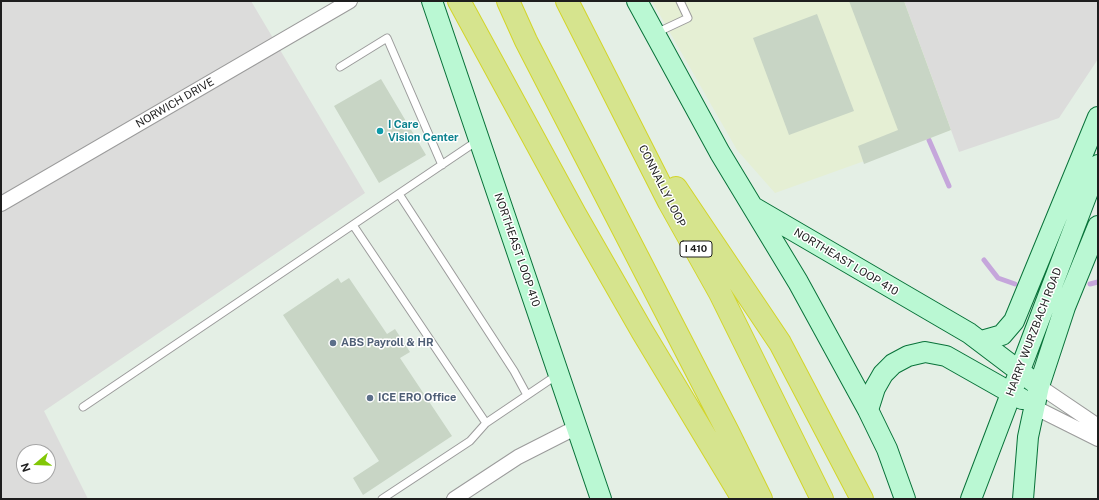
<!DOCTYPE html>
<html>
<head>
<meta charset="utf-8">
<style>
	body { margin:0 }
	#map { position:relative; width:1099px; height:500px; overflow:hidden; background:#e4efe5; font-family:"Public Sans",sans-serif }
	canvas { display:block }
	.frame { position:absolute; inset:0; border:2px solid #1e1e1e; pointer-events:none }
	.north { position:absolute; left:16px; top:444px; width:40px; height:40px; box-sizing:border-box; background:#fff; border:1px solid #a5a5a5; border-radius:50%; rotate:251deg; font-size:11px; font-weight:700; line-height:16px; text-align:center; color:#1e1e1e }
	.north::after { content:''; display:block; margin:auto; width:14px; height:18px; background:#82c706; clip-path:polygon(50% 0,100% 100%,50% 72%,0 100%) }
</style>
</head>
<body>
<div id="map">
<canvas width="1099" height="500"></canvas>
<div class="frame"></div>
<div class="north">N</div>
</div>
<script>
const g = document.querySelector('canvas').getContext('2d');
g.lineJoin = 'round';
function fill(path, color) { g.fillStyle = color; g.fill(path, 'evenodd'); }
const poly = rows => new Path2D(rows.map(r => 'M' + r).join(''));
function stroke(path, color, width, dash) { g.strokeStyle = color; g.lineWidth = width; g.lineCap = dash ? 'butt' : 'round'; g.setLineDash(dash || []); g.stroke(path); }
function drawText(font, color, halo, rows, align = 'center') {
  g.font = font + ' "Public Sans",sans-serif'; g.lineWidth = 3; g.setLineDash([]); g.textBaseline = 'middle'; g.strokeStyle = halo; g.fillStyle = color; for (const [text, x, y, turn = 0] of rows) {
    g.save(); g.translate(x, y); g.rotate((+turn || 0) * Math.PI / 180); g.textAlign = isNaN(turn) ? turn : align; if (halo) g.strokeText(text, 0, 0); g.fillText(text, 0, 0); g.restore();
  }
}
fill(poly([
	[1,1,251,1,365,193,44,411,88,499,1,499],
	[24,452,48,452,48,476,24,476],
	[904,1,1098,1,1098,59,1059,118,959,152]
]), '#dcdcdb');
fill(poly([
	[652,1,904,1,951,130,775,193,737,150]
]), '#e5efd4');
stroke(poly([
	[929,140,949,186],
	[984,260,998,278,1015,284],
	[1090,284,1098,282]
]), '#c5a6db', 5);
fill(poly([
	[849,1,904,1,951,130,864,164,858,146,898,130],
	[817,14,854,111,789,135,753,38],
	[381,79,426,155,379,183,334,106],
	[338,278,341,283,349,278,387,334,395,329,410,352,400,358,452,436,363,495,353,478,379,461,283,315]
]), '#c8d5c5');
const service = poly([
	[656,33,688,18,680,1],
	[340,67,387,38,442,165],
	[399,194,514,371,527,395],
	[353,225,486,423,557,375],
	[83,407,477,141],
	[382,499,470,441,486,423]
]);
const minor = poly([
	[1,204,350,1],
	[1039,386,1098,426],
	[1034,407,1098,439],
	[454,499,518,457,577,427]
]);
const secondary = poly([
	[432,1,601,499],
	[637,1,720,153,798,282,868,410,887,449,905,499],
	[753,207,969,333,1039,386],
	[981,341,1002,335,1014,321,1098,117],
	[868,410,875,388,883,374,893,364,908,356,925,352,946,356,1022,399],
	[971,499,1098,165],
	[1023,499,1028,437,1039,386,1065,307,1098,226]
]);
const motorway = poly([
	[459,1,575,214,642,331,743,499],
	[508,1,526,41,728,432,761,499],
	[567,1,669,202,720,293,822,499],
	[676,188,780,343,862,499]
]);
stroke(service, '#9b9b9b', 9);
stroke(minor, '#9b9b9b', 16);
stroke(secondary, '#087239', 22);
stroke(motorway, '#d3d529', 24);
stroke(service, '#fff', 7);
stroke(minor, '#fff', 14);
stroke(secondary, '#baf8d3', 20);
stroke(motorway, '#d6e48e', 22);
for (const [x, y, r, color] of [
	[380,131,4,"#0f9aa8"],
	[333,343,4,"#5c6f8a"],
	[370,398,4,"#5c6f8a"]
]) { const dot = new Path2D(); dot.arc(x, y, r, 0, 2 * Math.PI); g.fillStyle = color; g.fill(dot); stroke(dot, '#fff', 1.5); }
for (const [x, y, w] of [
	[696,249,32]
]) { const box = new Path2D(); box.roundRect(x - w / 2, y - 8, w, 16, 3); g.fillStyle = '#fff'; g.fill(box); stroke(box, '#1e1e1e', 1); }
drawText('bold 10px', '#1e1e1e', null, [
	["I 410",696,249]
]);
drawText('11px', '#1e1e1e', '#fff', [
	["NORWICH DRIVE",175,103,-30],
	["CONNALLY LOOP",662,186,63],
	["NORTHEAST LOOP 410",517,250,71],
	["NORTHEAST LOOP 410",846,262,31],
	["HARRY WURZBACH ROAD",1034,332,-69]
]);
drawText('bold 11px', '#0d838f', '#fff', [
	["I Care",388,125],
	["Vision Center",388,138]
], 'left');
drawText('bold 11px', '#4e5e75', '#fff', [
	["ABS Payroll & HR",341,343],
	["ICE ERO Office",378,398]
], 'left');
</script>
</body>
</html>
